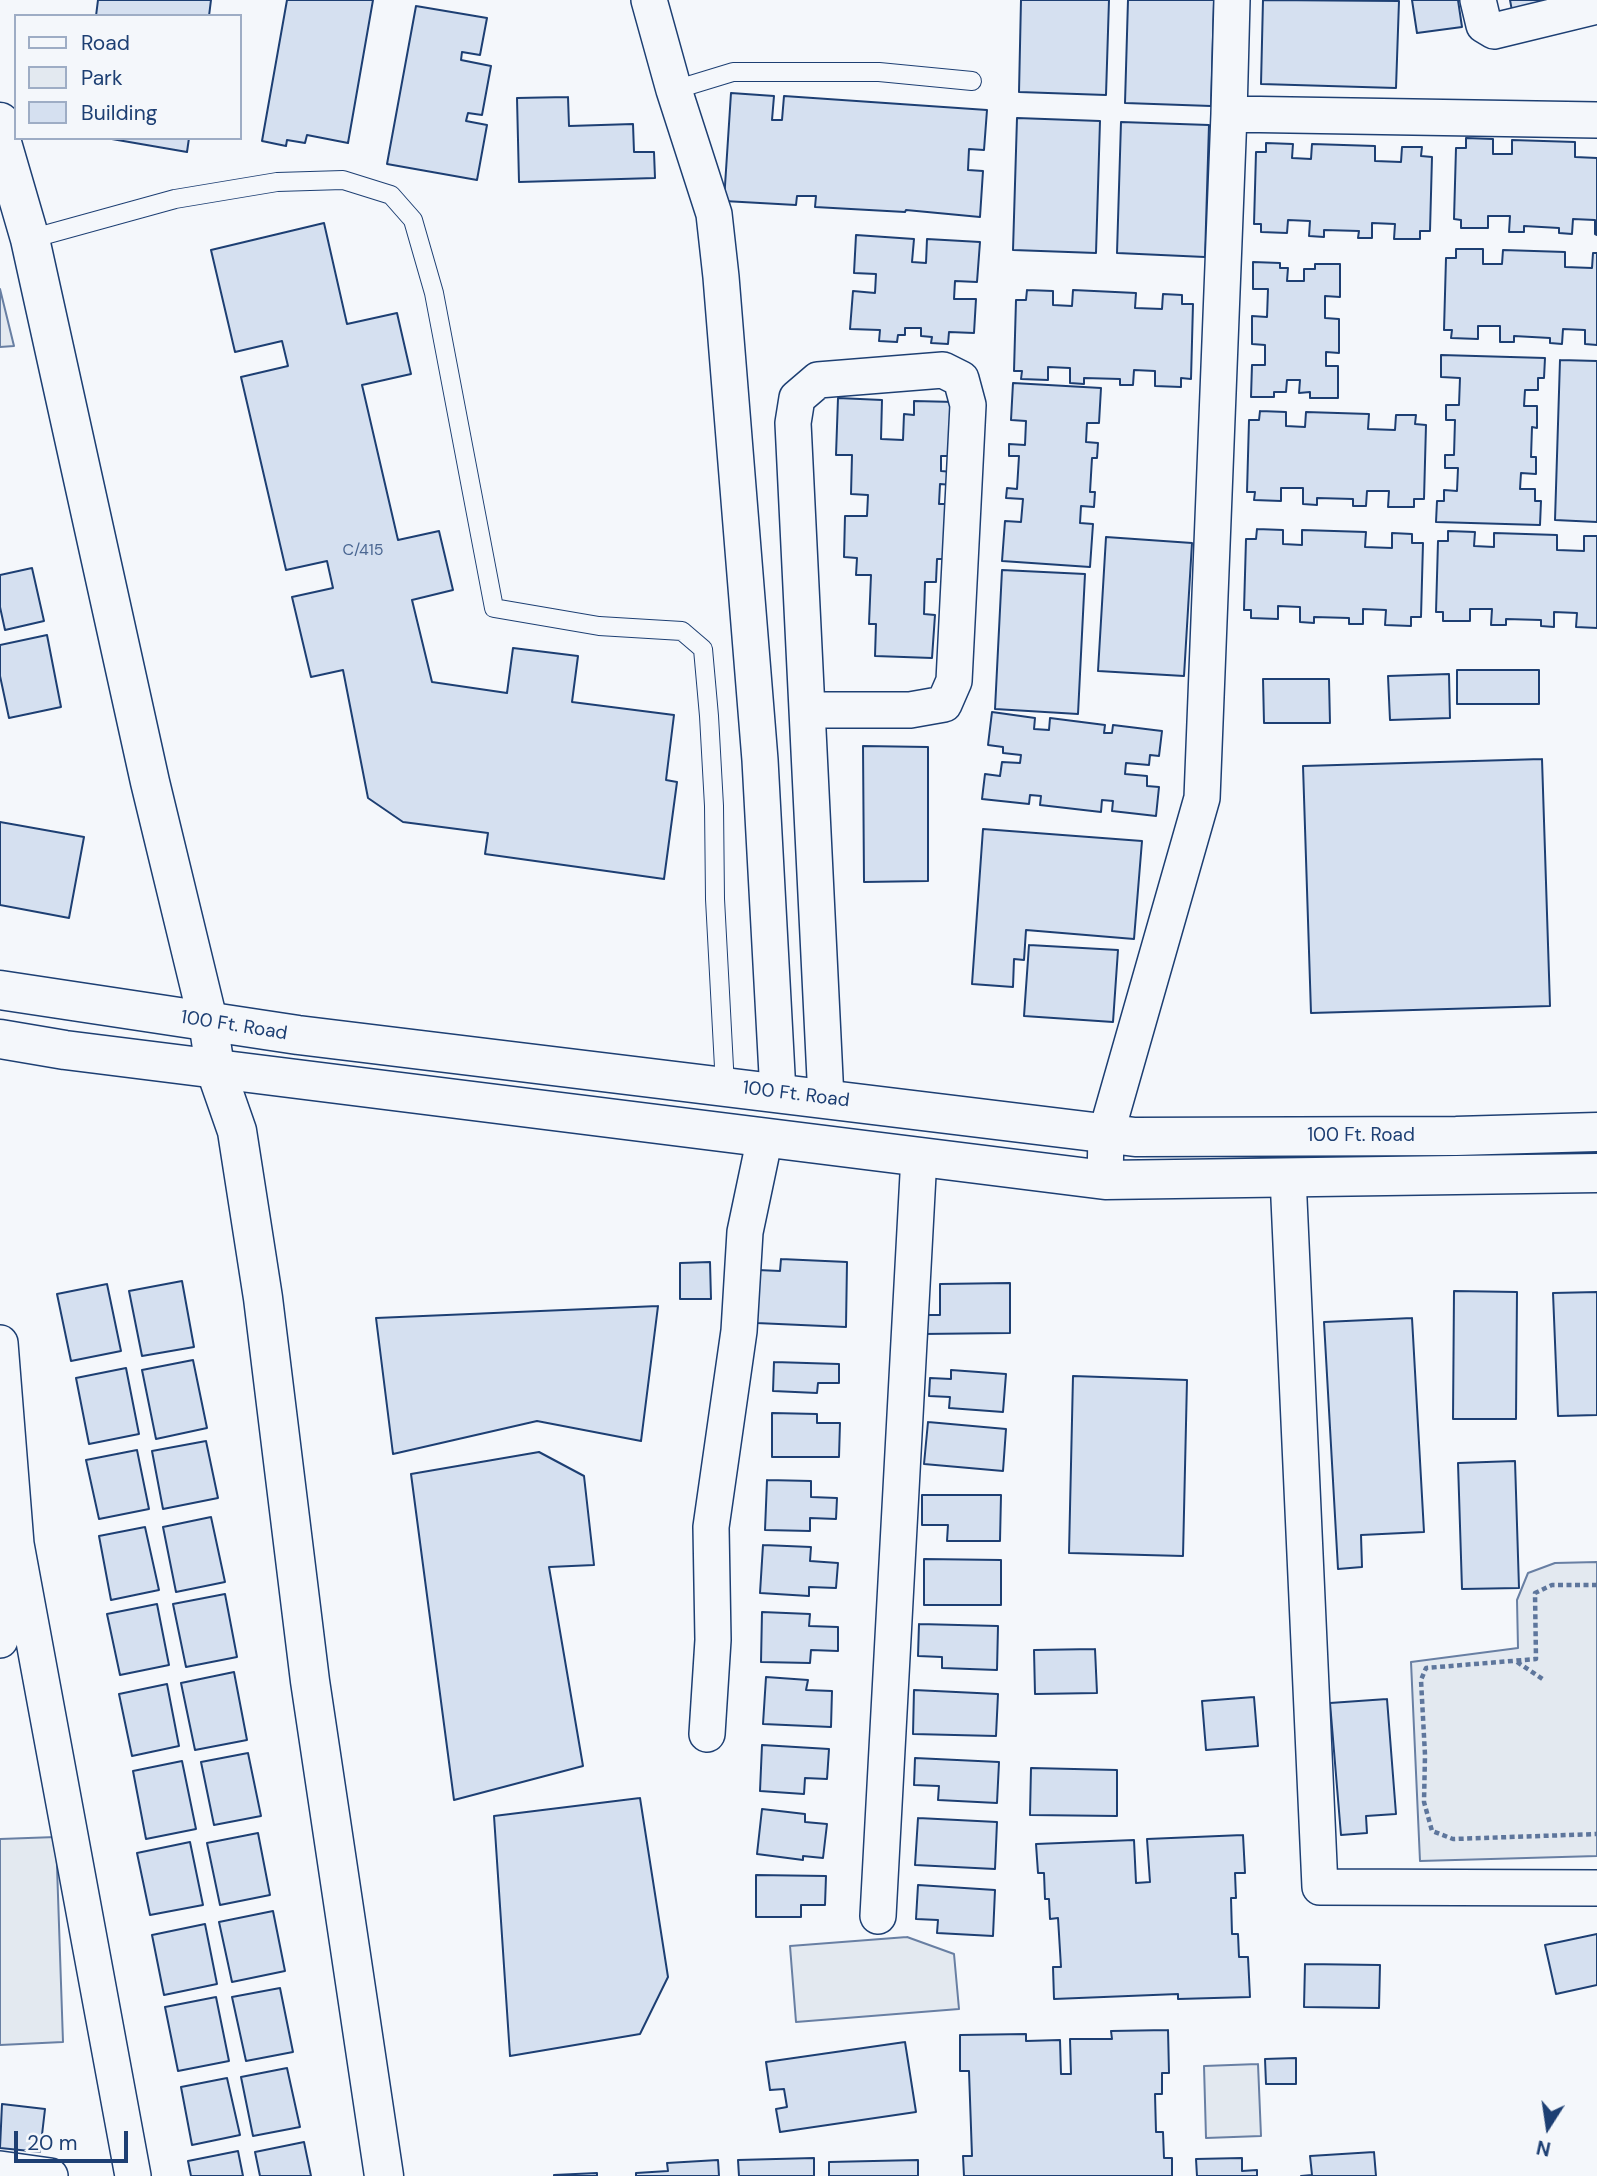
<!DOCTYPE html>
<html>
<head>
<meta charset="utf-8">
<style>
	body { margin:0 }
	#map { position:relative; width:1597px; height:2176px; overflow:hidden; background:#f4f7fb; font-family:"DM Sans",sans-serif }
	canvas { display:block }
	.legend { position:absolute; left:14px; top:14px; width:228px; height:126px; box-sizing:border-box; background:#f4f7fb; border:2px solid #9eadc5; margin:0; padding:9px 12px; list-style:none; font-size:21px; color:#1d3f73 }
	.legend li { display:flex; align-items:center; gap:14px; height:35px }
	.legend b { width:35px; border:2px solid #9eadc5 }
	.north { position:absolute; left:1513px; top:2092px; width:70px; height:70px; -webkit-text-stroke:5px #f4f7fb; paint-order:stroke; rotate:192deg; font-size:19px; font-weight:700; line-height:28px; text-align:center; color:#1d3f73 }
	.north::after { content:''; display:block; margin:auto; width:24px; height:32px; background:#1d3f73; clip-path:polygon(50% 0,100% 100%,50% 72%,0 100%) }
	.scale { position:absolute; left:14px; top:2131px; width:114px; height:32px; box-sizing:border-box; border:4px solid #1d3f73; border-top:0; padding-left:9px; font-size:21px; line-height:24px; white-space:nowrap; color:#1d3f73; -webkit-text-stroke:5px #f4f7fb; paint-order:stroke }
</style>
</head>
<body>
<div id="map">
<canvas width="1597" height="2176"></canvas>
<ul class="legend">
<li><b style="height:9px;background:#f4f7fb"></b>Road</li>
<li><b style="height:19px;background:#e3e9f0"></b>Park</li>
<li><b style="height:19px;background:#d5e0f0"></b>Building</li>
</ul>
<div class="north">N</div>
<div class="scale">20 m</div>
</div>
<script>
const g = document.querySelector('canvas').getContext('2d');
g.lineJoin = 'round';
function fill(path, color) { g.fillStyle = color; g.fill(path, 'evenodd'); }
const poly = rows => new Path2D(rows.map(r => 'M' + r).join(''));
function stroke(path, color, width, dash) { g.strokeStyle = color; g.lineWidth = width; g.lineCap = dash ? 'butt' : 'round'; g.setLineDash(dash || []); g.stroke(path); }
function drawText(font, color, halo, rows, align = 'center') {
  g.font = font + ' "DM Sans",sans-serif'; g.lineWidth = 5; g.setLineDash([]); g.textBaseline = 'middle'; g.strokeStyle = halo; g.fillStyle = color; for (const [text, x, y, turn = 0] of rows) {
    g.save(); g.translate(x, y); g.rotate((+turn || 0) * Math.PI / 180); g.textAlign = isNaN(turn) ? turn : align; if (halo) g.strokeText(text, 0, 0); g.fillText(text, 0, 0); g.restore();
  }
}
const green = poly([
	[0,289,14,346,0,347,0,289],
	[1597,1562,1597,1856,1420,1861,1411,1662,1518,1648,1517,1600,1528,1573,1555,1563,1597,1562],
	[56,1837,63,2042,0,2045,0,1839,56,1837],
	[907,1937,954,1954,959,2009,796,2022,790,1946,907,1937],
	[1258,2064,1261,2136,1206,2138,1204,2066,1258,2064]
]);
fill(green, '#e3e9f0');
stroke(green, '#687fa3', 2);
const building = poly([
	[98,0,211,0,209,16,96,16,98,0],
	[287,0,373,0,348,143,307,135,305,143,287,140,286,146,262,141,287,0],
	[1021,0,1109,0,1106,95,1019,92,1021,0],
	[1128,0,1214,0,1211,106,1125,103,1128,0],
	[1263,0,1399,1,1396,88,1261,84,1263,0],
	[1412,0,1458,0,1462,27,1417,33,1412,0],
	[1510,0,1560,0,1513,16,1510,0],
	[416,6,487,18,480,55,462,52,461,60,491,66,482,115,468,113,466,121,487,125,477,180,387,164,416,6],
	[731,93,774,96,772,120,782,120,784,96,987,110,984,150,969,149,968,170,983,171,980,217,906,210,905,212,815,207,816,196,797,196,796,205,724,201,731,93],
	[568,97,569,126,633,124,634,152,654,152,655,178,519,182,517,98,568,97],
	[1017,118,1100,121,1096,253,1013,250,1017,118],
	[1121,122,1209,125,1205,257,1117,253,1121,122],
	[106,138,189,138,187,152,106,138],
	[1466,138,1493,139,1493,154,1512,154,1512,140,1575,142,1575,157,1597,158,1597,235,1595,234,1595,220,1573,219,1572,234,1559,233,1559,228,1524,226,1524,232,1509,232,1510,216,1488,216,1488,228,1461,228,1461,220,1454,219,1456,148,1466,148,1466,138],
	[1266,143,1293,144,1292,158,1311,159,1312,144,1375,146,1375,161,1401,162,1402,147,1422,147,1421,156,1432,157,1430,231,1420,231,1420,239,1394,239,1395,224,1372,223,1372,238,1358,238,1359,231,1324,230,1324,237,1309,236,1310,221,1288,220,1287,233,1261,232,1261,224,1254,224,1256,152,1266,152,1266,143],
	[324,223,347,324,397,313,411,374,362,385,398,540,439,531,453,590,412,600,432,682,507,693,513,648,578,656,572,702,674,715,666,780,677,782,664,879,485,854,488,833,403,822,368,798,343,670,311,677,292,597,333,588,327,561,286,570,241,377,288,366,282,341,235,352,211,250,324,223],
	[856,235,914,239,912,262,926,263,927,239,980,242,977,282,955,281,954,299,976,299,974,333,949,332,948,344,931,343,932,337,921,336,921,328,905,328,905,335,898,335,897,342,879,341,880,330,850,329,853,291,875,293,876,274,854,273,856,235],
	[1456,249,1483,249,1483,264,1502,264,1503,250,1565,252,1565,267,1592,268,1593,253,1597,253,1597,345,1585,344,1585,330,1563,329,1562,344,1550,343,1550,338,1514,336,1514,342,1500,342,1500,326,1478,326,1478,339,1451,338,1452,330,1444,330,1446,258,1456,258,1456,249],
	[1253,262,1280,263,1280,268,1288,268,1287,281,1304,281,1304,269,1315,269,1315,264,1340,264,1340,297,1325,296,1325,318,1339,319,1339,353,1326,352,1326,366,1338,366,1338,398,1310,398,1310,392,1299,393,1300,380,1287,380,1286,392,1274,392,1274,397,1251,397,1252,365,1265,365,1265,345,1252,344,1252,316,1267,317,1268,289,1253,289,1253,262],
	[1027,290,1053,291,1053,305,1072,306,1073,290,1136,293,1135,308,1162,309,1163,294,1182,295,1182,304,1193,304,1191,379,1181,378,1181,387,1155,386,1155,371,1134,370,1133,385,1120,385,1120,379,1084,378,1084,384,1070,383,1070,368,1048,367,1048,380,1021,379,1022,371,1014,371,1016,300,1026,300,1027,290],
	[1441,355,1545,358,1544,378,1538,378,1538,390,1525,390,1524,406,1537,406,1537,428,1532,427,1531,457,1536,457,1536,474,1521,473,1520,489,1535,489,1535,501,1541,501,1540,525,1436,522,1437,501,1444,501,1444,490,1457,491,1458,468,1445,468,1445,455,1454,455,1455,420,1446,420,1446,405,1459,405,1460,378,1441,377,1441,355],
	[1560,360,1597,361,1597,522,1555,520,1560,360],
	[1013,383,1101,388,1099,423,1087,423,1086,442,1098,443,1097,458,1092,458,1090,492,1095,492,1094,507,1081,506,1080,523,1093,524,1090,567,1002,561,1005,521,1021,522,1023,499,1006,498,1007,488,1017,489,1019,456,1009,456,1009,444,1025,445,1026,421,1011,420,1013,383],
	[838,398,882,400,881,439,903,440,904,414,914,415,914,401,955,402,954,456,941,456,941,471,953,472,952,485,940,484,939,504,952,504,950,559,937,559,936,582,925,582,924,614,935,615,932,658,875,656,876,624,869,624,871,575,856,575,857,558,844,557,845,516,867,516,868,495,851,494,852,455,836,455,838,398],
	[1260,411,1286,412,1286,426,1305,427,1306,412,1369,414,1368,429,1395,430,1396,415,1416,415,1415,424,1426,425,1424,499,1414,499,1414,507,1388,507,1389,491,1367,491,1366,506,1353,506,1353,499,1317,498,1317,505,1303,504,1303,488,1281,488,1281,501,1254,500,1255,492,1247,492,1249,420,1259,420,1260,411],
	[1257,529,1283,530,1283,544,1302,545,1302,530,1366,532,1365,547,1392,548,1392,533,1412,534,1412,543,1423,543,1421,617,1411,617,1411,626,1385,625,1386,610,1363,609,1363,624,1349,624,1349,618,1314,617,1314,623,1300,622,1300,607,1278,606,1278,619,1251,618,1251,610,1244,610,1246,539,1256,539,1257,529],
	[1448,531,1475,532,1474,546,1494,547,1494,533,1557,535,1557,550,1584,551,1584,536,1597,536,1597,628,1576,627,1577,613,1554,612,1554,627,1541,626,1541,620,1506,619,1506,625,1491,625,1492,609,1470,609,1470,621,1443,621,1443,612,1436,612,1438,541,1448,541,1448,531],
	[1106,537,1192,543,1184,676,1098,671,1106,537],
	[32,568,44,621,5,630,0,607,0,575,32,568],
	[1002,570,1085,574,1078,714,995,709,1002,570],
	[47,635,61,707,9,718,0,676,0,645,47,635],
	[1457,670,1539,670,1539,704,1457,704,1457,670],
	[1449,674,1450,718,1390,720,1388,676,1449,674],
	[1263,679,1329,679,1330,723,1264,723,1263,679],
	[992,712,1035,718,1034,729,1049,730,1050,718,1105,725,1104,733,1112,733,1113,725,1162,731,1159,756,1150,755,1149,765,1126,763,1125,774,1147,776,1147,786,1159,787,1156,816,1112,811,1113,801,1102,800,1101,812,1040,805,1041,796,1030,795,1029,804,982,799,985,774,1000,776,1002,762,1020,763,1021,755,1003,753,1003,747,988,745,992,712],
	[863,746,928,747,928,881,864,882,863,746],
	[1542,759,1550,1006,1311,1013,1303,766,1542,759],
	[0,822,84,837,69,918,0,905,0,822],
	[983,829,1142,841,1134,939,1026,930,1024,960,1014,959,1013,987,972,984,983,829],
	[1029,945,1118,950,1113,1022,1024,1016,1029,945],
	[781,1259,847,1262,846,1327,756,1323,758,1270,780,1271,781,1259],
	[710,1262,711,1299,680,1299,680,1263,710,1262],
	[182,1281,194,1347,142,1356,129,1291,182,1281],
	[1010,1283,1010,1333,922,1334,921,1315,940,1315,940,1284,1010,1283],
	[107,1284,121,1351,71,1361,57,1294,107,1284],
	[1454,1291,1517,1292,1516,1419,1453,1419,1454,1291],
	[1597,1292,1597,1415,1558,1416,1553,1293,1597,1292],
	[658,1306,641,1441,537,1421,393,1454,376,1318,658,1306],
	[1412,1318,1424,1532,1361,1535,1362,1567,1338,1569,1324,1322,1412,1318],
	[193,1360,207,1428,156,1439,142,1370,193,1360],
	[774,1362,839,1364,839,1383,818,1383,817,1393,773,1391,774,1362],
	[126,1368,139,1434,89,1444,76,1378,126,1368],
	[951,1370,1006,1374,1003,1412,949,1408,950,1397,929,1396,930,1378,951,1379,951,1370],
	[1073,1376,1187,1380,1183,1556,1069,1553,1073,1376],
	[772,1413,817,1414,817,1423,840,1423,839,1457,772,1457,772,1413],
	[928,1422,1006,1429,1003,1471,924,1464,928,1422],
	[206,1441,218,1498,163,1509,152,1451,206,1441],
	[137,1450,149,1509,99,1519,86,1460,137,1450],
	[539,1452,584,1476,594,1565,549,1567,583,1766,454,1800,411,1474,539,1452],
	[1515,1461,1519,1588,1462,1589,1458,1463,1515,1461],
	[767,1480,811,1481,811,1497,837,1498,836,1519,810,1518,810,1531,765,1530,767,1480],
	[922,1495,1001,1495,1000,1541,947,1541,948,1525,922,1525,922,1495],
	[211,1517,225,1582,176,1592,163,1527,211,1517],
	[145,1527,159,1590,111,1600,99,1536,145,1527],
	[763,1545,811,1547,810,1561,838,1563,836,1588,809,1587,809,1596,760,1593,763,1545],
	[924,1559,1001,1560,1001,1605,924,1605,924,1559],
	[225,1594,237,1657,186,1667,173,1604,225,1594],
	[157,1604,169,1665,120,1675,107,1614,157,1604],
	[762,1612,810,1614,809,1626,838,1627,838,1651,811,1650,810,1663,761,1662,762,1612],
	[919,1624,998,1626,997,1670,942,1668,942,1657,918,1656,919,1624],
	[1095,1649,1097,1693,1035,1694,1034,1650,1095,1649],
	[234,1672,247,1740,195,1750,181,1683,234,1672],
	[766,1677,808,1680,806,1690,832,1691,831,1727,763,1724,766,1677],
	[167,1684,179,1746,132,1756,119,1694,167,1684],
	[914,1690,998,1694,996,1736,913,1734,914,1690],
	[1254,1697,1258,1746,1206,1750,1202,1701,1254,1697],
	[1387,1699,1396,1814,1366,1816,1367,1833,1341,1835,1330,1703,1387,1699],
	[762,1745,829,1749,827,1779,805,1778,804,1794,760,1791,762,1745],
	[248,1753,261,1816,214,1825,201,1762,248,1753],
	[915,1758,999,1762,997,1803,938,1800,939,1786,914,1785,915,1758],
	[182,1761,196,1829,146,1839,133,1771,182,1761],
	[1031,1768,1117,1770,1117,1816,1030,1815,1031,1768],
	[640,1798,668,1977,640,2034,510,2056,494,1816,640,1798],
	[762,1809,805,1814,805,1822,827,1824,823,1858,803,1856,803,1860,757,1854,762,1809],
	[918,1818,997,1822,995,1869,915,1865,918,1818],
	[258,1833,270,1895,220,1905,207,1843,258,1833],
	[1243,1835,1245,1873,1235,1873,1236,1898,1231,1898,1232,1934,1238,1934,1239,1957,1248,1957,1250,1997,1178,1999,1178,1994,1054,1999,1053,1967,1061,1967,1058,1918,1050,1919,1049,1899,1045,1899,1044,1873,1038,1873,1036,1844,1134,1840,1136,1883,1150,1882,1147,1839,1243,1835],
	[190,1842,203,1905,150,1915,137,1853,190,1842],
	[756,1875,826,1876,825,1905,801,1905,801,1917,756,1917,756,1875],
	[918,1885,995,1890,993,1936,937,1933,938,1920,916,1919,918,1885],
	[273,1911,285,1971,232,1982,219,1922,273,1911],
	[205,1924,217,1984,164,1995,152,1935,205,1924],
	[1597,1934,1597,1985,1556,1994,1545,1945,1597,1934],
	[1305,1964,1380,1965,1379,2008,1304,2007,1305,1964],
	[280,1988,293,2052,246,2061,232,1997,280,1988],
	[216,1997,229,2061,178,2071,165,2007,216,1997],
	[1168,2030,1169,2073,1162,2073,1162,2094,1155,2094,1156,2132,1163,2132,1164,2158,1172,2158,1172,2176,964,2176,963,2156,972,2156,969,2071,960,2071,960,2035,1026,2034,1026,2041,1060,2040,1061,2074,1071,2074,1070,2039,1112,2039,1111,2031,1168,2030],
	[905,2042,916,2112,780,2132,776,2109,787,2107,784,2089,770,2090,766,2062,905,2042],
	[1296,2058,1296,2084,1266,2084,1265,2059,1296,2058],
	[287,2068,300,2127,253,2136,241,2077,287,2068],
	[227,2078,240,2135,192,2145,181,2087,227,2078],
	[2,2104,45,2109,40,2152,0,2148,2,2104],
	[304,2142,311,2176,260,2176,255,2152,304,2142],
	[238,2151,243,2176,191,2176,188,2161,238,2151],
	[1374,2152,1376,2176,1301,2176,1312,2175,1310,2156,1374,2152],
	[814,2158,814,2176,739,2176,738,2160,814,2158],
	[1242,2158,1242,2171,1257,2170,1257,2176,1197,2176,1196,2159,1242,2158],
	[718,2160,719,2176,636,2176,636,2173,668,2171,667,2163,718,2160],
	[918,2160,918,2176,829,2176,829,2162,918,2160],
	[597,2173,597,2176,554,2176,554,2175,597,2173]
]);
fill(building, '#d5e0f0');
stroke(building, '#1d3f73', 2);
const lane = poly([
	[674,90,733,72,879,72,972,81],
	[30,239,175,199,277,182,343,180,391,195,413,220,434,293,494,608,599,626,682,631,703,649,709,716,714,806,715,899,725,1086]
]);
const street = poly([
	[649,0,674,90,714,214,721,277,760,760,778,1093],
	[1478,0,1484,25,1494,31,1597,6],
	[1229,114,1232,0],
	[807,710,910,710,944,704,954,681,968,405,961,379,943,370,818,380,797,398,793,423,826,1099],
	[1288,1177,1320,1887,1597,1888],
	[1105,1180,1106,1134,1202,798,1229,114,1597,120],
	[0,1343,16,1544],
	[0,1640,16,1544,133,2176],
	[707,1734,713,1640,711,1527,739,1331,745,1232,765,1137],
	[878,1916,919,1156],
	[0,2169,50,2176]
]);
const secondary = poly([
	[0,122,0,136,30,239,150,782,208,1021,215,1068,237,1131,263,1298,310,1681,384,2176]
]);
const primary = poly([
	[0,990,298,1035,1135,1137,1456,1136,1597,1132],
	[0,1039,65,1050,1105,1180,1597,1173]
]);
stroke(lane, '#1d3f73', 20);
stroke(street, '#1d3f73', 38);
stroke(secondary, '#1d3f73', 41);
stroke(primary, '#1d3f73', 41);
stroke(poly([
	[1597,1585,1552,1585,1535,1593,1536,1659,1426,1668,1421,1680,1425,1755,1424,1802,1432,1831,1453,1839,1597,1834],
	[1517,1662,1544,1680]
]), '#5e769c', 4.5, [5, 3.5]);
stroke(lane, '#f4f7fb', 18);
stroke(street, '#f4f7fb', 35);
stroke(secondary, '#f4f7fb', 38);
stroke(primary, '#f4f7fb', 38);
drawText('16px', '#4b6792', null, [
	["C/415",363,551]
]);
drawText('19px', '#1d3f73', '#f4f7fb', [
	["100 Ft. Road",234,1026,9],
	["100 Ft. Road",796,1095,7],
	["100 Ft. Road",1361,1136]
]);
</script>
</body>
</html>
